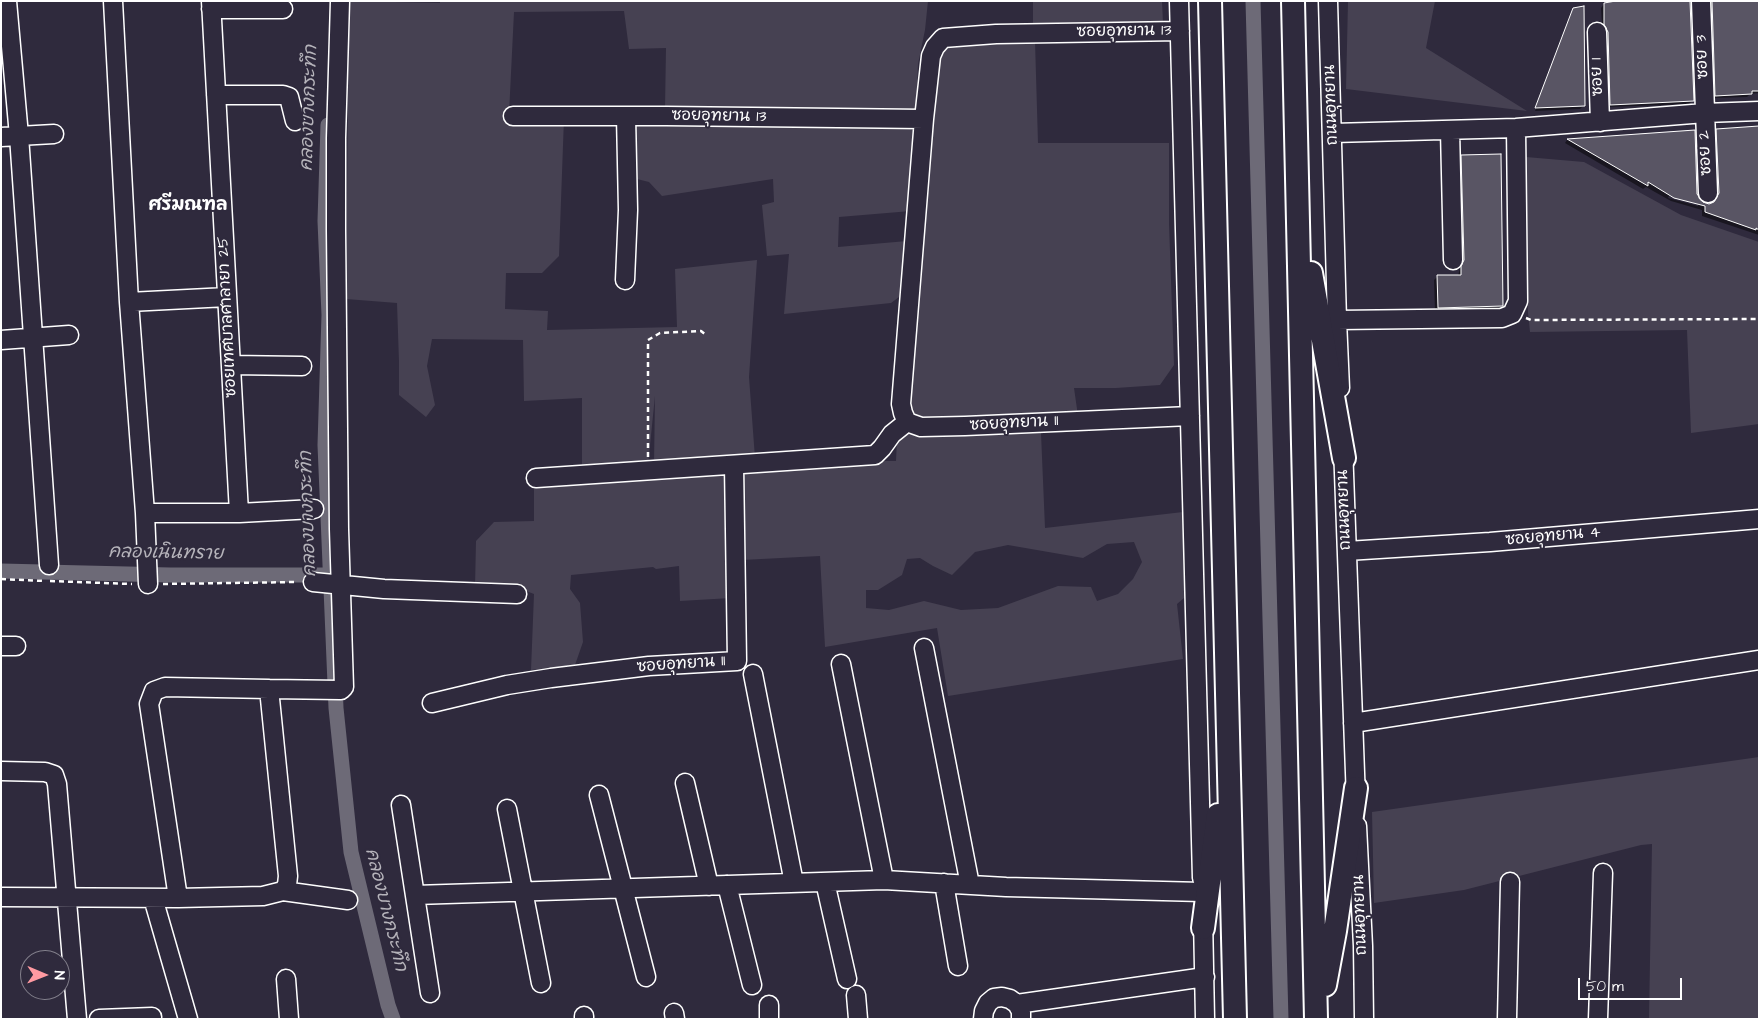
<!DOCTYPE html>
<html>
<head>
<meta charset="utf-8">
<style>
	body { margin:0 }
	#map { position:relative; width:1760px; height:1020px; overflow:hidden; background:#2f2a3d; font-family:"Architects Daughter",sans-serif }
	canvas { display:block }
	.frame { position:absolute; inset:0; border:2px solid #fff; pointer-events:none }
	.north { position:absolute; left:20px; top:950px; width:50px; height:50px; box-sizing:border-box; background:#2f2a3d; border:1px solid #827f8b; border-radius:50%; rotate:91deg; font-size:14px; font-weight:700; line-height:20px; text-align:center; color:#fff }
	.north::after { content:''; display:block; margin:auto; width:18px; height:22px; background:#ff9aa2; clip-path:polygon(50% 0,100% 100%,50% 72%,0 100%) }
	.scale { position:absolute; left:1578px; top:978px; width:104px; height:22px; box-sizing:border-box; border:2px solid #fff; border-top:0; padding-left:6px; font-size:15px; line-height:18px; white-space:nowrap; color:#fff; -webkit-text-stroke:4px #2f2a3d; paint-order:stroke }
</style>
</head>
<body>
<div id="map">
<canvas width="1760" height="1020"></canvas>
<div class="frame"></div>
<div class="north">N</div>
<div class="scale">50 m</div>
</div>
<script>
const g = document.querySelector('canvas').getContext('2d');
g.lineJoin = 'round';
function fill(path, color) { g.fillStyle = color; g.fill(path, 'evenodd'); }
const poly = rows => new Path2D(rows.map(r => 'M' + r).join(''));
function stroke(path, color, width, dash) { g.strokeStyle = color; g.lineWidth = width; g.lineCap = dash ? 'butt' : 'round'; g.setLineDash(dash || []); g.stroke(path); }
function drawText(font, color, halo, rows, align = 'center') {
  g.font = font + ' "Architects Daughter","Playpen Sans Thai",sans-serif'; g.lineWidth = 4; g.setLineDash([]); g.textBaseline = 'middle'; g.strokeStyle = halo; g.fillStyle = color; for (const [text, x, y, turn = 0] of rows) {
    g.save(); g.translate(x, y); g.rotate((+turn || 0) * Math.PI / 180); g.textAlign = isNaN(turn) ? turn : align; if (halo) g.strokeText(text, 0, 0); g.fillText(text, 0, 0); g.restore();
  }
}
fill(poly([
	[349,1,440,3,440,1,928,1,925,30,918,64,916,113,665,108,666,48,629,49,624,11,514,12,509,114,564,118,559,256,542,273,506,273,505,309,548,311,547,330,677,327,675,269,757,260,749,377,755,458,654,464,655,396,648,465,582,467,582,398,524,401,523,340,432,339,427,366,435,405,426,417,399,395,399,362,397,303,346,299],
	[1033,1,1162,1,1163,23,1033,25],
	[1348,1,1435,1,1426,48,1527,111,1346,89],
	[1035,41,1038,143,1169,143,1169,223,1174,365,1160,385,1116,388,1074,388,1078,416,915,420,908,411,921,246,940,54,950,43],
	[634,121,898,125,913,130,911,211,839,217,838,247,907,241,903,294,891,303,784,314,789,254,767,256,762,205,774,202,773,179,662,196,649,182,637,179],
	[1526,157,1584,162,1681,215,1759,242,1759,424,1691,433,1687,330,1530,332,1528,313],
	[1041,433,1045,528,1183,512,1184,598,1177,604,1183,659,948,696,937,628,825,647,820,556,742,560,742,471,821,461,896,461,897,440,904,434],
	[1134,542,1142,562,1133,579,1118,594,1097,601,1091,587,1058,586,998,608,961,610,924,601,889,610,866,608,866,590,878,590,902,575,907,559,920,558,933,566,952,575,975,552,1008,545,1083,558,1107,544],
	[723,470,728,482,731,598,680,601,679,566,656,569,653,567,571,575,570,589,580,603,583,642,575,665,531,670,534,594,518,588,475,587,476,541,494,522,534,521,534,484],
	[1759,757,1759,1019,1649,1019,1652,844,1641,845,1464,890,1374,903,1372,812]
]), '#464152');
fill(poly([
	[1708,1,1759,1,1759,93,1750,94,1747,97,1712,98],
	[1604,4,1693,100,1689,104,1607,107,1601,8],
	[1574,11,1583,106,1580,109,1535,111],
	[1759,126,1759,235,1702,216,1702,210,1671,201,1646,187,1643,189,1565,143,1567,140,1694,131,1696,194,1702,203,1709,205,1712,204,1716,198,1713,133,1717,130],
	[1669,196,1698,203,1698,206,1668,198],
	[1462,156,1501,306,1498,309,1435,311,1434,280,1438,276,1458,276,1461,264,1458,159]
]), '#0007');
stroke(poly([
	[1253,1,1281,1019],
	[328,125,325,221,329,315,325,445,336,708,351,852,388,1005,393,1019],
	[1,571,170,575,327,575]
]), '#6d6a77', 15);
const building = poly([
	[1616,1,1690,1,1694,101,1610,105,1608,32,1604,25,1604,3,1616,1],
	[1712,1,1759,1,1759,91,1752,91,1752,94,1715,96,1712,1],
	[1584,6,1585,106,1535,108,1573,8,1584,6],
	[1759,126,1759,230,1756,228,1756,230,1705,212,1705,206,1674,198,1648,182,1648,186,1567,139,1695,130,1697,194,1703,202,1709,204,1714,202,1719,193,1716,129,1759,126],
	[1501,154,1503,306,1438,308,1437,275,1461,275,1461,266,1464,260,1461,155,1501,154]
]);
fill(building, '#595564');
stroke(building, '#fff', 1);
const minor = poly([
	[7,1,19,136,49,565],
	[113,1,129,302,145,513,239,513,314,509],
	[211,1,239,513],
	[1179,1,1202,878],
	[1328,1,1337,320,1340,388],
	[1701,1,1708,193],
	[211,9,283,9],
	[1597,32,1600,122],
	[216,95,283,95,289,97,295,121],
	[513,116,666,116,924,119],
	[1450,130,1453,260],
	[1333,133,1516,128,1705,113,1759,111],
	[1,137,54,134],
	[625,280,628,210,626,116],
	[129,302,227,297],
	[1337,320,1502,318,1512,314,1518,301,1516,128],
	[1,340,69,335],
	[231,365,302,366],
	[907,422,903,413,901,404,924,119,931,56,935,47,943,38,996,34,1180,31],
	[1343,446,1356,800],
	[536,478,875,455,882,448,892,434,907,422,921,427,965,426,1190,416],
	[145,513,148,584],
	[1347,551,1490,542,1759,519],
	[313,582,384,589,517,594],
	[1,646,16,646],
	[924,648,970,885],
	[841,664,884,880],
	[753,674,794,883],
	[269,689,341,690,344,687,339,529,336,230,336,138,340,1],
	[432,703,507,685,551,678,649,666,737,661,734,465],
	[1353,723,1759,660],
	[1,771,45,772,54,775,57,784,77,1019],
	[685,783,709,886],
	[599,795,646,977],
	[401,805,430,993],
	[507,809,541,983],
	[1357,826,1363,946,1364,1019],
	[825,882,847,979],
	[944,883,958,966],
	[727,885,752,985],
	[283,891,348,900],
	[415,895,884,880,1006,887,1202,892],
	[1,897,178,898,263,896,283,891,287,885,288,876,269,689,165,687,154,691,149,704,178,898],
	[153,898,188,1019],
	[1203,917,1205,1019],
	[286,979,289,1019],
	[856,995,858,1019],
	[1017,1004,1205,977],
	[769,1005,769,1019],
	[674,1013,675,1019],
	[584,1016,584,1019],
	[99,1019,152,1017],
	[983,1019,984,1011,988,1003,994,998,1002,997,1010,999,1017,1004,1021,1011,1021,1019],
	[1507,1019,1510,882],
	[1598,1019,1603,873]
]);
const major = poly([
	[1210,1,1235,1019],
	[1293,1,1316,1019],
	[1311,273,1344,458],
	[1203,928,1218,815],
	[1325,985,1335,931,1356,788]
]);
stroke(minor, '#fff', 21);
stroke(major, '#fff', 26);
stroke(poly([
	[1526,318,1531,320,1759,319],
	[648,457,648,340,660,333,701,331,706,335],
	[1,579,45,581],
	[50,581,132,584],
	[163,584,297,582]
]), '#fff', 2.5, [5, 4]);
stroke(minor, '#2f2a3d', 18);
stroke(major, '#2f2a3d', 22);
drawText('16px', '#fff', '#2f2a3d', [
	["ซอยอุทยาน 13",1124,32,-1],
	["ซอย 3",1703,57,-92],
	["ซอย 1",1598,77,-92],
	["ถนนอุทยาน",1332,105,-92],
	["ซอยอุทยาน 13",719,117,1],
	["ซอย 2",1706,153,-93],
	["ซอยเทศบาลศาลายา 25",228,317,-93],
	["ซอยอุทยาน 11",1014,424,-3],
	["ถนนอุทยาน",1345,510,-92],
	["ซอยอุทยาน 4",1553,537,-5],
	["ซอยอุทยาน 11",681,665,-4],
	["ถนนอุทยาน",1361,915,-92]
]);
drawText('italic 18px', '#b6b4bb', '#2f2a3d', [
	["คลองบางกระทึก",310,108,-88],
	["คลองบางกระทึก",309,514,-92],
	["คลองเนินทราย",166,554,1],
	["คลองบางกระทึก",385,910,76]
]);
drawText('bold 18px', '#fff', '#2f2a3d', [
	["ศรีมณฑล",188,206]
]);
</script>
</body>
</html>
